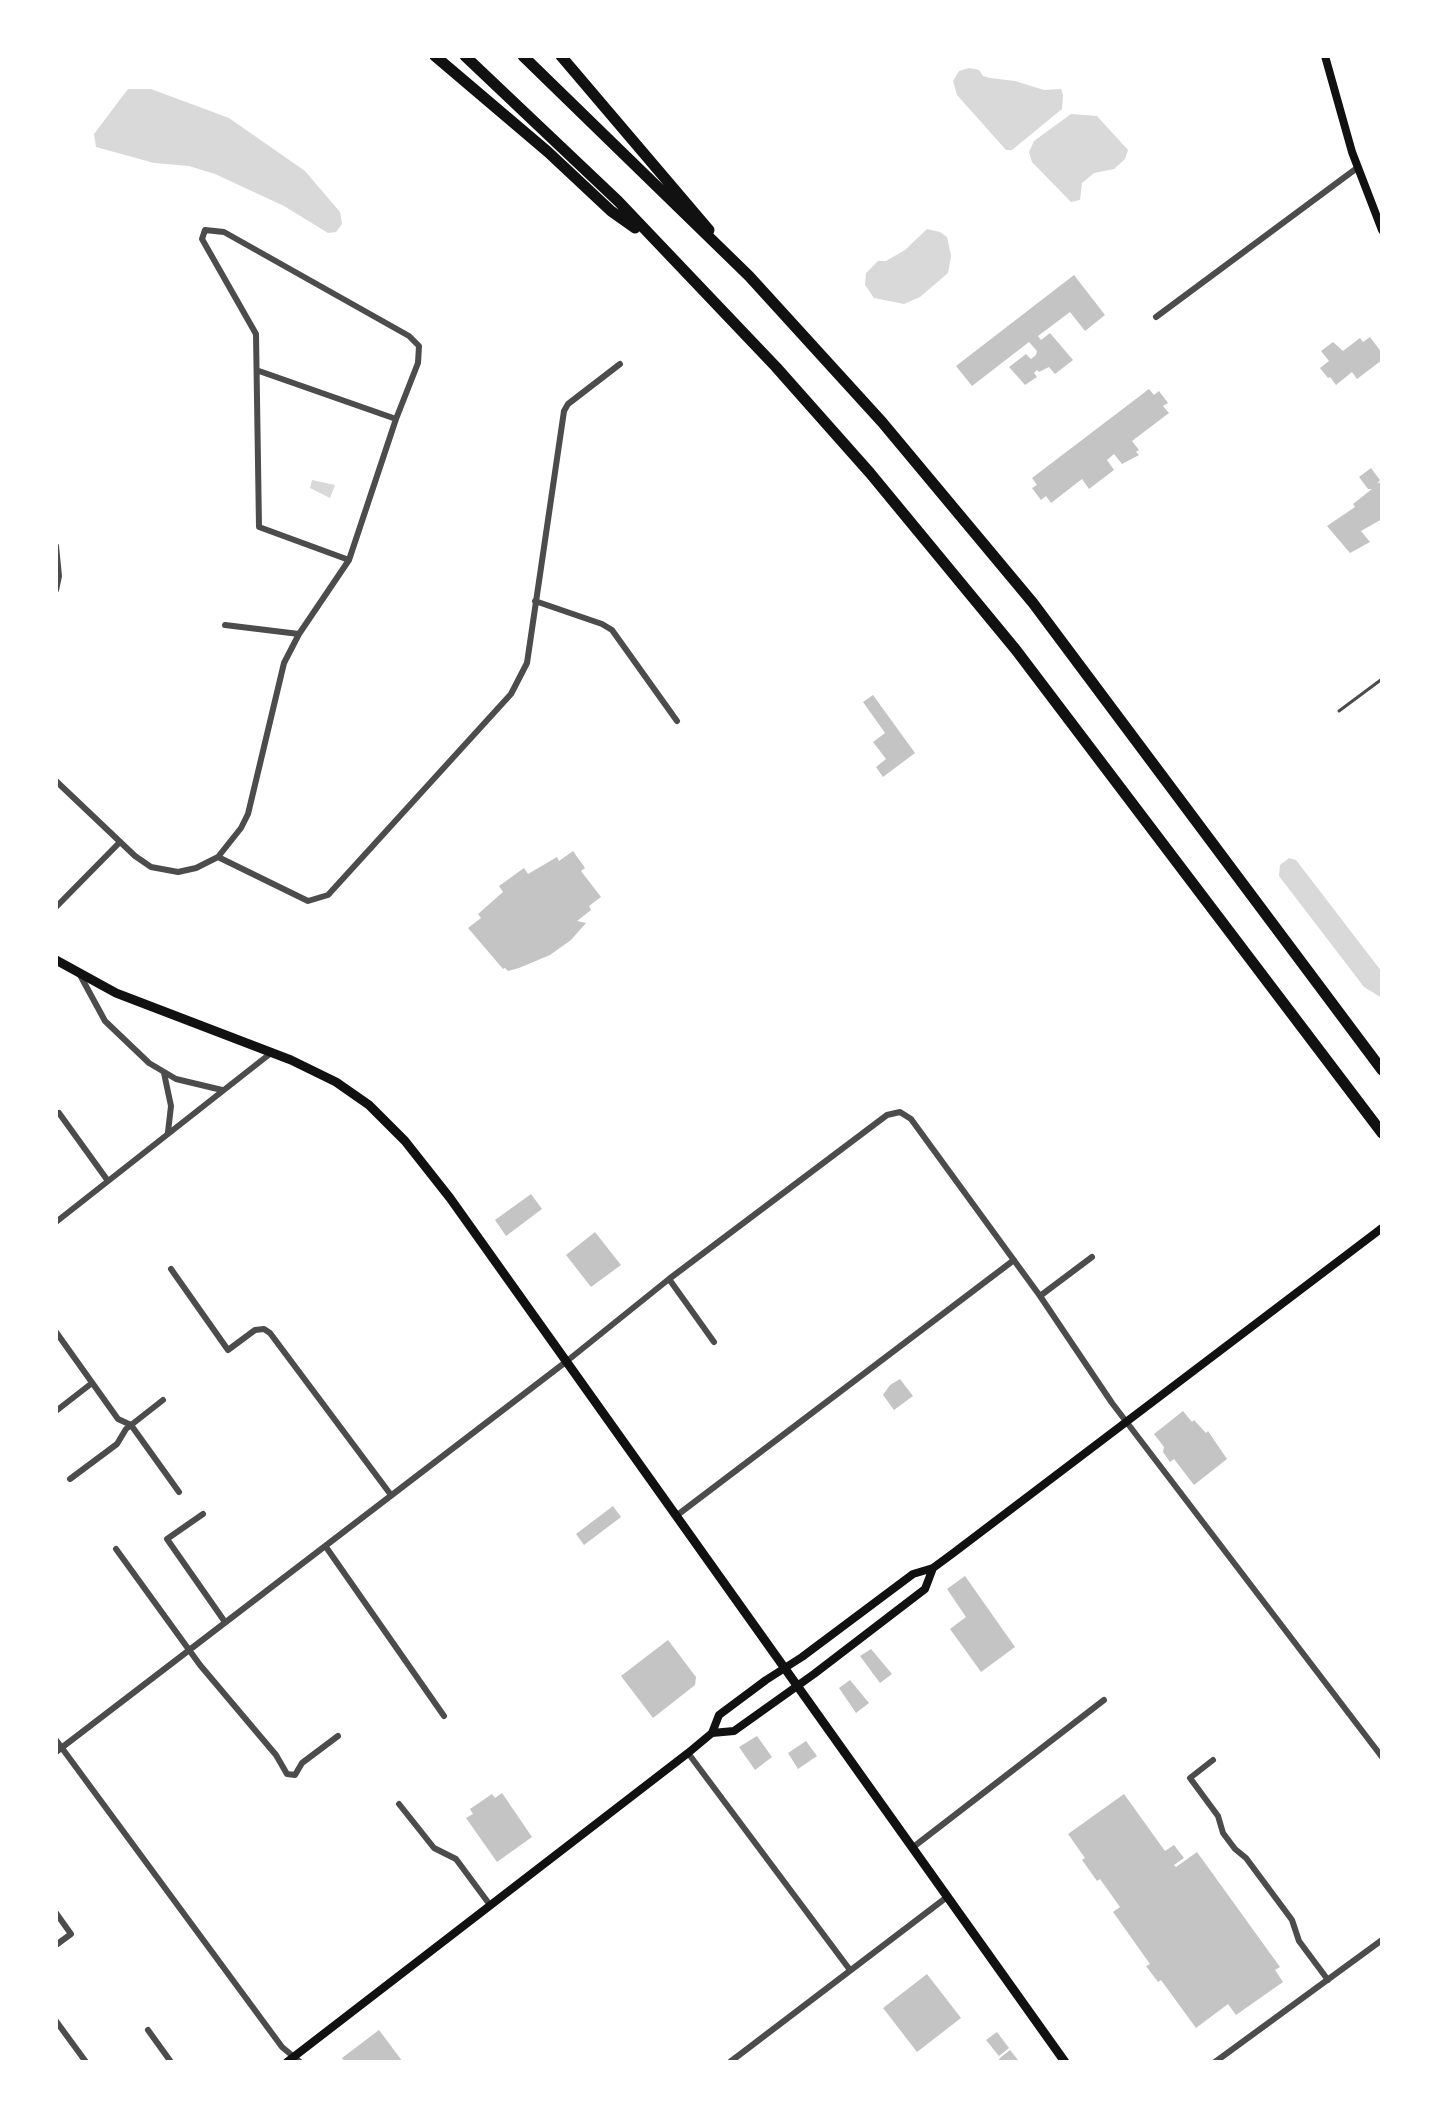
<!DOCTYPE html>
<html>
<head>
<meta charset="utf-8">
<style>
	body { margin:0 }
	#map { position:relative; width:1438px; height:2118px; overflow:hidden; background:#fff; font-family:"IBM Plex Sans",sans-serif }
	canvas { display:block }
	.frame { position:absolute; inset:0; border:58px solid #fff; pointer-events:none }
</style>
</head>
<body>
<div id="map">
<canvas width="1438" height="2118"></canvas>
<div class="frame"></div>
</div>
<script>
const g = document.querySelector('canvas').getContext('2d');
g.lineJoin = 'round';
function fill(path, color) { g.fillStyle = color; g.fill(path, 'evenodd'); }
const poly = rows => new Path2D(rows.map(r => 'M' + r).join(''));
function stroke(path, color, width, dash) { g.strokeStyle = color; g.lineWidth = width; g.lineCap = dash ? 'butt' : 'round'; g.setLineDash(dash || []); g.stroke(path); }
fill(poly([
	[969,68,979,70,983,76,990,78,1015,81,1044,90,1061,89,1063,95,1062,109,1012,150,1006,150,957,95,953,81,959,71],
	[128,89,151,89,229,118,305,171,340,212,342,224,336,232,328,233,284,206,215,174,189,166,154,163,96,147,94,134],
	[1071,114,1097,116,1128,150,1125,159,1114,169,1094,173,1082,183,1080,200,1071,202,1032,162,1029,152,1034,141],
	[927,229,940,232,947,237,951,256,948,273,920,297,904,304,874,298,865,285,866,273,878,261,886,261,905,250],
	[312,480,335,485,330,498,310,488],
	[1289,858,1296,860,1382,972,1382,998,1364,987,1279,876,1280,865]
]), '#d9d9d9');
fill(poly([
	[1074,275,1105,315,1085,331,1070,312,1038,336,1041,340,1050,333,1073,360,1055,374,1049,367,1039,372,1037,370,1034,373,1037,377,1025,385,1009,367,1026,354,1031,359,1036,355,1037,351,1029,342,972,386,956,366],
	[1370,337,1382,353,1382,360,1357,379,1352,372,1336,385,1330,377,1328,378,1320,368,1329,361,1321,351,1333,342,1343,351,1360,338,1363,342],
	[1149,389,1154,395,1159,391,1168,403,1163,406,1169,413,1132,441,1139,450,1136,452,1139,455,1122,464,1114,454,1107,460,1114,470,1089,489,1082,479,1051,503,1046,496,1041,500,1032,488,1037,485,1032,478],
	[1371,468,1380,480,1377,484,1382,481,1382,519,1361,531,1370,542,1350,553,1327,526,1355,507,1353,504,1372,489,1368,489,1359,477],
	[873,695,915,753,883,777,876,767,886,759,873,742,885,733,863,702],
	[573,851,585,868,581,871,601,897,589,906,591,910,577,921,586,923,571,940,550,955,519,968,508,971,505,968,503,969,468,928,481,918,478,914,503,892,499,886,524,868,528,874,557,857,559,861],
	[531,1194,542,1209,506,1236,495,1220],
	[595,1232,621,1265,591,1287,566,1255],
	[900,1379,913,1396,894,1410,883,1395,890,1385],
	[1183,1411,1192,1422,1194,1420,1206,1433,1208,1431,1227,1459,1194,1485,1174,1459,1170,1462,1163,1452,1164,1447,1154,1434],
	[613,1506,621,1517,584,1545,576,1534],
	[965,1576,1015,1647,981,1672,950,1629,966,1617,947,1589],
	[668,1640,696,1677,695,1685,653,1718,621,1676],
	[871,1649,892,1674,880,1683,860,1656],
	[850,1680,869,1703,856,1713,839,1688],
	[757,1736,772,1757,755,1770,739,1747],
	[806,1741,817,1756,798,1769,788,1753],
	[502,1793,532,1837,497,1862,466,1818,473,1814,470,1809,492,1794,495,1798],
	[1124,1794,1165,1851,1174,1845,1184,1858,1174,1865,1176,1867,1197,1852,1280,1967,1275,1970,1283,1982,1236,2015,1228,2004,1196,2028,1161,1980,1158,1982,1146,1966,1150,1964,1113,1912,1120,1907,1100,1879,1097,1881,1082,1860,1085,1858,1068,1834],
	[927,1974,961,2018,917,2052,883,2008],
	[379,2030,403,2062,345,2062,342,2058],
	[997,2032,1009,2048,999,2056,986,2040],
	[1010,2050,1018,2060,997,2062,1001,2057]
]), '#c4c4c4');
stroke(poly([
	[1339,711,1382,679]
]), '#4c4c4c', 3);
stroke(poly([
	[1156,317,1357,168],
	[259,371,396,419],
	[56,546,59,576,56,590],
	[535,601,602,624,612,630,677,721],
	[225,625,299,634],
	[56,781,135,856,151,867,178,872,196,868,218,857,241,828,248,814,284,663,299,634,349,560,396,419,418,363,419,346,409,336,224,232,205,230,202,239,256,334,259,527,349,560],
	[218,857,308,901,328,895,511,694,527,663,564,411,568,404,620,364],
	[56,907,120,842],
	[80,975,105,1021,149,1063,176,1079,222,1090],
	[164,1073,171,1106,168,1132],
	[59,1113,108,1181],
	[56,1222,271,1053],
	[171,1269,228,1350,255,1330,264,1329,270,1333,391,1495],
	[669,1279,714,1342],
	[1040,1296,1092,1257],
	[56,1332,118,1419,131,1425,179,1492],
	[56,1411,92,1383],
	[70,1479,117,1444,126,1429,163,1400],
	[203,1514,167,1539,225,1622],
	[676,1516,1014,1260],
	[326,1547,444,1716],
	[116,1549,200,1665,276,1755,287,1774,295,1775,302,1763,338,1736],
	[56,1740,282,2047,300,2062],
	[56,1752,567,1361,669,1279,887,1115,900,1112,911,1119,1040,1296,1112,1403,1382,1757],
	[688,1753,850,1970],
	[1213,1760,1190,1778,1218,1816,1223,1833,1235,1849,1246,1858,1292,1920,1299,1941,1328,1980],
	[399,1804,434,1848,456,1859,490,1905],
	[912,1848,1104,1700],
	[56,1913,71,1934,56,1945],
	[56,2021,86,2062],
	[148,2030,171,2062],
	[730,2062,947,1897],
	[1215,2062,1382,1940]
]), '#4c4c4c', 6);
stroke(poly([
	[1325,56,1352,152,1382,230],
	[712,1733,734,1731,814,1674,925,1589,933,1568],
	[287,2062,688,1753,712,1733,719,1715,766,1680,802,1657,913,1574,933,1568,952,1554,1382,1228]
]), '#111', 8);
stroke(poly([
	[56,960,116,993,291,1060,336,1082,369,1105,405,1141,450,1198,1065,2062]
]), '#111', 9);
stroke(poly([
	[435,56,548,152,611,211,635,228],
	[465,56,618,201,776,367,870,473,1016,650,1382,1133],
	[523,56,749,276,882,422,1033,603,1382,1070],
	[561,56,709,230]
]), '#111', 11);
</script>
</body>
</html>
